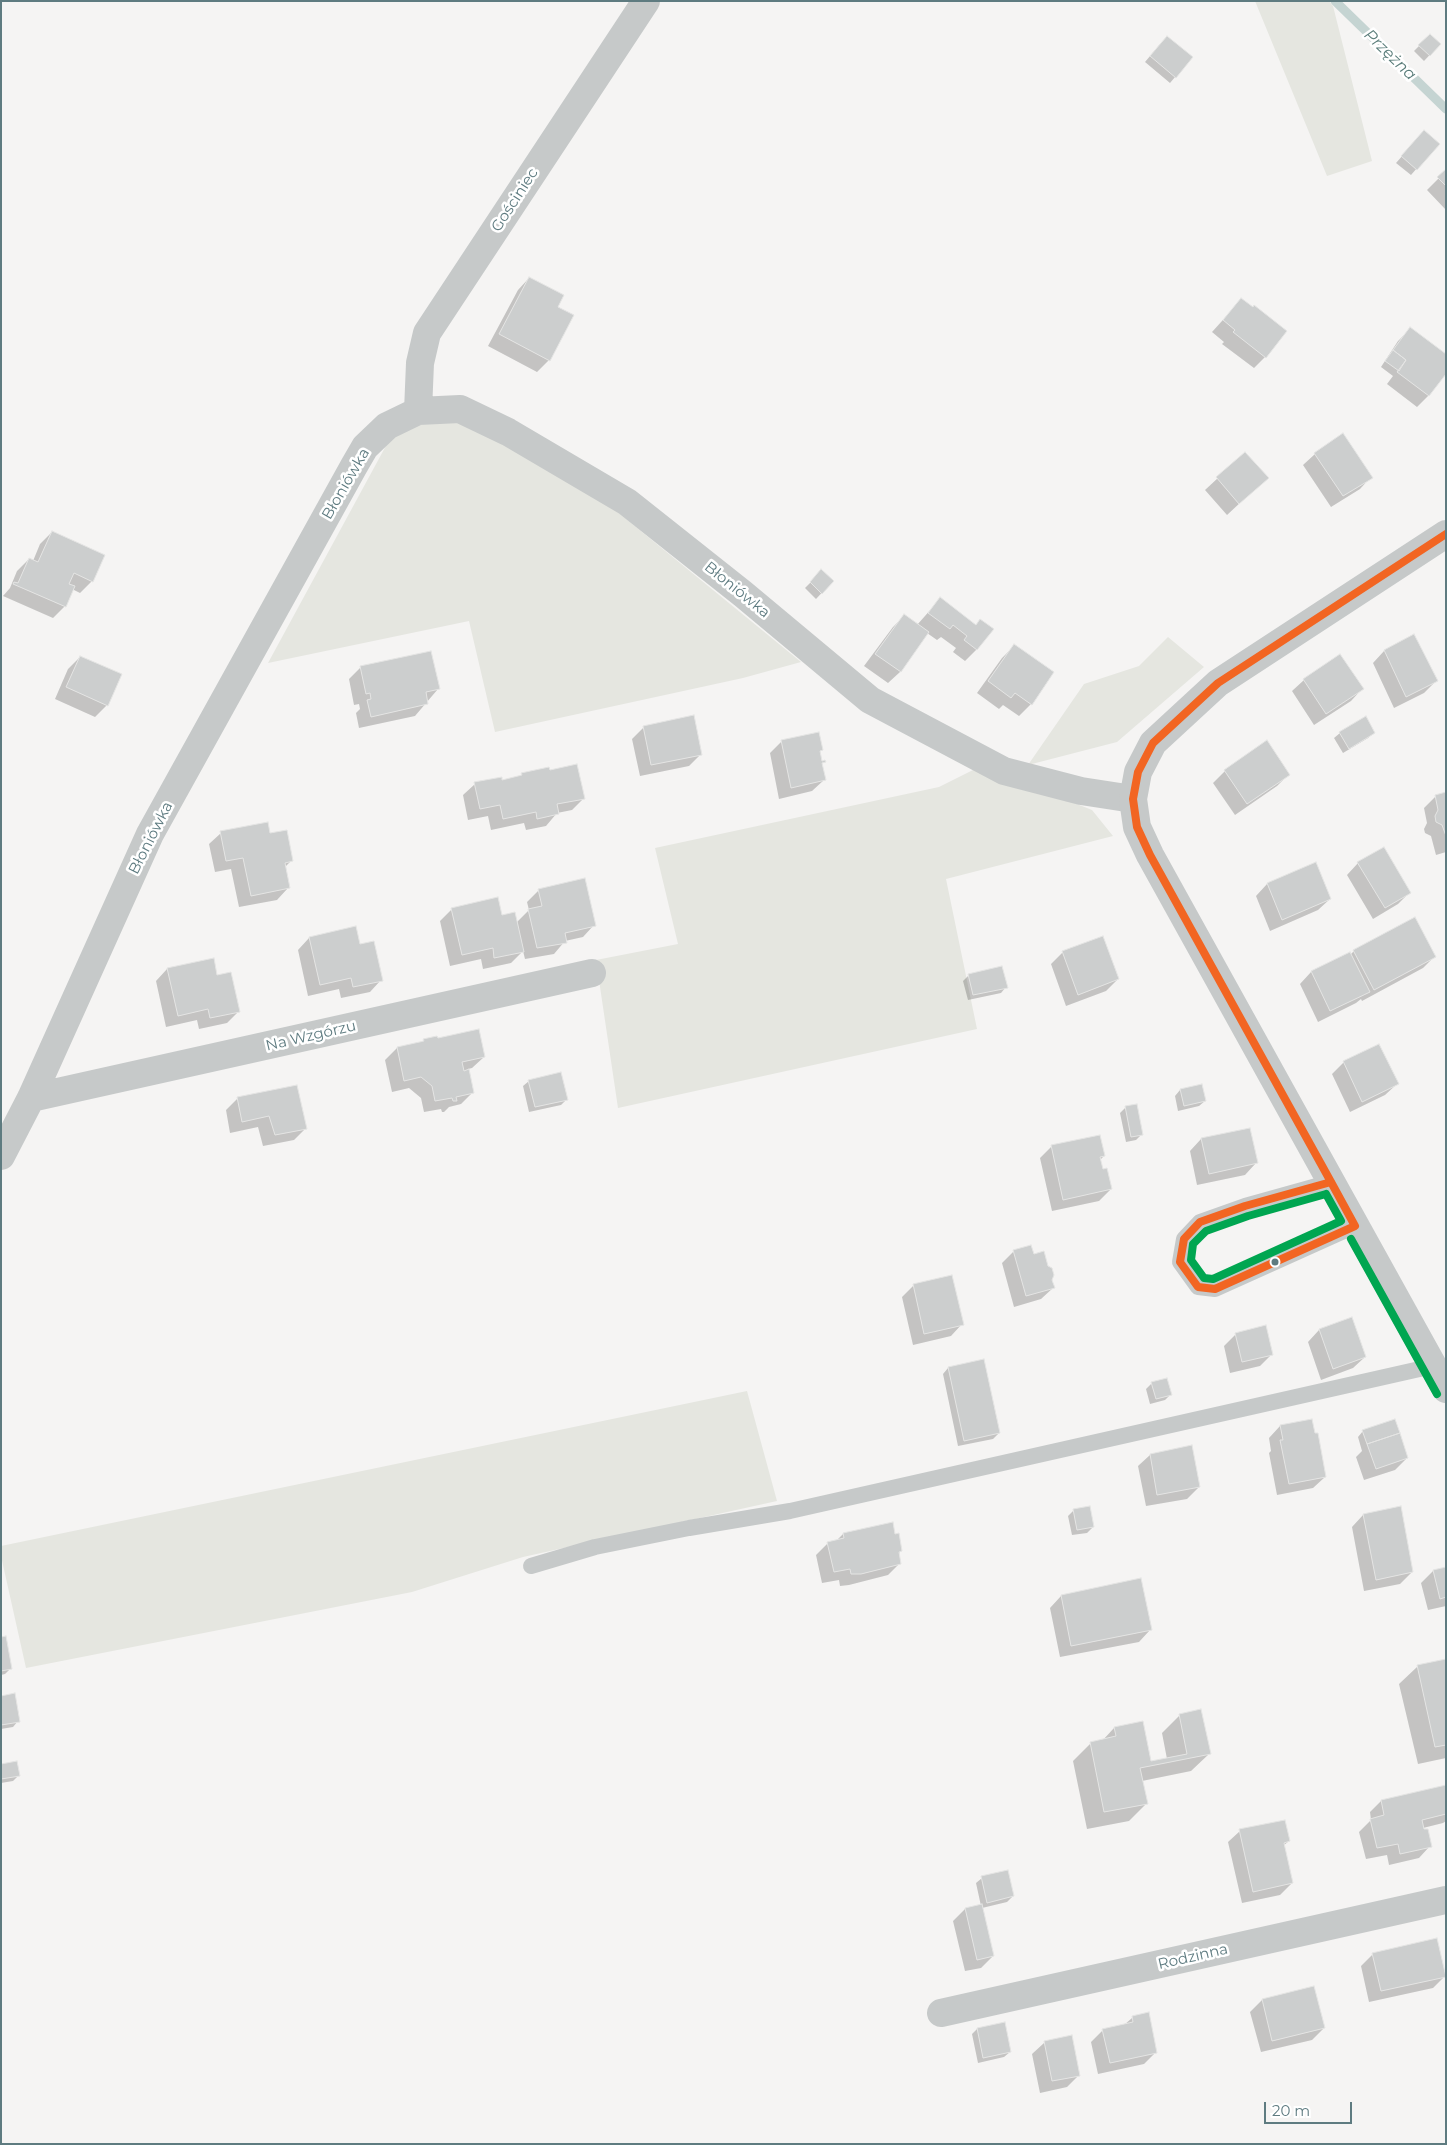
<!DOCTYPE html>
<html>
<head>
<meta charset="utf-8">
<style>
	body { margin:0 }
	#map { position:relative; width:1447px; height:2145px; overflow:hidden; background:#f5f4f3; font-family:Montserrat,sans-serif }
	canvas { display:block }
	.frame { position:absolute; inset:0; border:2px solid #5e7b80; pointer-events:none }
	.scale { position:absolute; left:1264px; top:2102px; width:88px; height:22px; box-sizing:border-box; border:2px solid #5e7b80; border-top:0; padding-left:6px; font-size:15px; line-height:18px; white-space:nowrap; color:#5e7b80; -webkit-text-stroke:4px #fff; paint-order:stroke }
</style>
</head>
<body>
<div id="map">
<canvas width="1447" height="2145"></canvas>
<div class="frame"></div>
<div class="scale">20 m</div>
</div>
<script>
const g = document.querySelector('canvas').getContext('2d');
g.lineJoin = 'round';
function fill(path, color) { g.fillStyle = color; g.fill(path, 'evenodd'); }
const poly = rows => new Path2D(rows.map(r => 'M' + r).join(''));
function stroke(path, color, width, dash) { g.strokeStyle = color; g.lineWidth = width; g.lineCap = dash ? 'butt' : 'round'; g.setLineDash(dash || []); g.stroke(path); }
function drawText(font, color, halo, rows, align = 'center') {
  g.font = font + ' Montserrat,sans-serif'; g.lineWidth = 5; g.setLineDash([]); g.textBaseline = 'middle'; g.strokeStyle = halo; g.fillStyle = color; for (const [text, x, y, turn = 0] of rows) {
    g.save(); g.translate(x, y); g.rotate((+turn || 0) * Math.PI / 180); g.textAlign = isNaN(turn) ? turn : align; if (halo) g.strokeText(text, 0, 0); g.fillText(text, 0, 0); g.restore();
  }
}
fill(poly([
	[1255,1,1329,1,1333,6,1372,161,1327,176],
	[450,418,507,439,603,500,801,662,743,678,495,732,469,621,268,663,388,442,411,422],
	[1168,637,1204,667,1117,742,1028,765,1084,684,1139,666],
	[981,766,1092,810,1113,836,946,879,977,1029,618,1108,596,960,678,944,655,848,939,787],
	[747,1391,777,1501,523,1557,412,1592,26,1668,1,1556,1,1546]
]), '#e5e6e0');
fill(poly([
	[1430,35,1440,44,1424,61,1414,51],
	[1161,43,1192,57,1170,83,1145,62],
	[1418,138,1438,144,1411,175,1396,163],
	[1446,171,1446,210,1427,190],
	[529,278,556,308,549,360,537,372,488,346,518,290],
	[1241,300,1265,357,1254,368,1222,344,1224,342,1212,332],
	[1410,329,1429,395,1417,407,1387,384,1393,376,1381,367,1398,341],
	[1245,453,1255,489,1227,515,1205,490],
	[1315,454,1371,477,1360,489,1331,507,1303,465],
	[52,532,92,581,80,593,72,589,65,606,53,618,3,596,10,588,17,571,29,559,33,561,40,544],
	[822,571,833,581,816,599,805,588],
	[940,599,975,626,980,621,977,649,965,661,953,652,956,648,941,637,937,640,927,633,900,672,888,683,864,666,893,627,904,616,917,625],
	[1414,636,1436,681,1424,693,1394,708,1373,663,1384,651],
	[1014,646,1053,673,1031,704,1019,716,1003,705,999,709,977,693,1002,658],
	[80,657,107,705,95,717,55,699,68,669],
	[360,668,438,689,415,716,359,728,356,713,360,709,359,704,354,705,349,679],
	[1304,680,1362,689,1351,701,1314,725,1292,691],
	[644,727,701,754,689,766,640,776,632,739],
	[1340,733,1374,733,1368,738,1343,753,1334,738],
	[782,741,819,752,824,780,812,791,779,799,770,753],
	[549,771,584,798,572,810,557,813,546,826,526,830,524,823,491,830,488,816,468,820,463,795,475,784,501,781,519,777,522,774],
	[1225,771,1289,774,1277,786,1235,815,1213,783],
	[1446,793,1446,852,1436,855,1431,836,1425,833,1424,829,1427,823,1424,808,1436,796],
	[221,833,269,834,292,860,284,868,288,888,277,900,239,907,231,869,215,872,209,844],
	[1358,863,1410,892,1398,904,1373,919,1347,875],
	[1315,864,1330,899,1318,910,1270,931,1256,896,1267,884],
	[539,890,594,925,583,937,565,941,554,954,525,959,523,951,511,963,483,969,481,959,450,966,440,921,452,909,501,917,516,923,529,910,527,902],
	[309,938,359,945,381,980,370,992,341,998,339,989,308,996,298,950],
	[1354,951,1435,956,1423,968,1362,1001,1361,999,1356,1003,1318,1022,1300,984,1311,972,1350,955],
	[1063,952,1118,979,1106,991,1066,1006,1051,964],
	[167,969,216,977,239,1011,227,1023,199,1029,197,1020,166,1027,156,981],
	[969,975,1006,987,1001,993,968,1000,963,981],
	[424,1040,437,1040,484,1057,472,1068,468,1069,473,1092,461,1104,449,1107,444,1112,442,1112,441,1109,424,1112,421,1098,409,1088,392,1092,385,1060,397,1048,420,1043],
	[1344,1062,1397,1084,1385,1095,1350,1112,1332,1074],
	[529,1081,566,1100,561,1105,529,1112,523,1086],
	[1180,1090,1205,1101,1199,1106,1178,1111,1175,1096],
	[238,1098,305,1129,294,1140,263,1146,258,1127,230,1133,226,1110],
	[1126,1107,1142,1134,1136,1140,1126,1142,1120,1113],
	[1201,1139,1256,1163,1245,1175,1197,1185,1190,1151],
	[1052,1146,1104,1156,1100,1160,1102,1170,1111,1189,1099,1201,1052,1211,1040,1158],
	[1014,1251,1033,1256,1051,1280,1053,1288,1041,1299,1014,1307,1002,1263],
	[914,1285,962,1324,951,1336,913,1345,902,1297],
	[1352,1319,1365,1357,1353,1368,1321,1380,1308,1342,1319,1330],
	[1236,1334,1271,1355,1260,1366,1230,1373,1224,1346],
	[948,1368,999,1433,993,1439,958,1446,943,1374],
	[1152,1383,1170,1395,1165,1400,1150,1404,1146,1389],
	[1280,1426,1325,1477,1313,1488,1277,1495,1269,1453,1271,1451,1269,1438],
	[1363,1431,1407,1458,1395,1470,1364,1480,1356,1457,1362,1451,1358,1437],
	[1150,1455,1199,1487,1187,1499,1146,1506,1138,1466],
	[1074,1510,1093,1527,1087,1533,1072,1535,1068,1516],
	[1363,1515,1412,1572,1400,1584,1364,1591,1352,1527],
	[892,1524,894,1536,901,1551,898,1554,900,1563,888,1575,849,1585,840,1586,839,1580,822,1583,816,1555,828,1543,836,1541,843,1534],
	[1446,1568,1446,1606,1428,1610,1421,1583,1433,1571],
	[1061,1596,1150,1630,1139,1642,1060,1657,1050,1608],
	[1,1638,11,1668,5,1674,1,1675],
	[1446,1660,1446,1758,1418,1764,1399,1684,1417,1667],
	[1,1697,18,1721,13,1727,1,1729],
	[1180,1715,1209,1754,1191,1771,1142,1781,1146,1804,1129,1821,1087,1829,1073,1761,1091,1743,1102,1741,1114,1728,1150,1762,1167,1759,1162,1733],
	[1,1765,18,1776,13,1781,1,1783],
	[1446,1787,1446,1821,1443,1823,1419,1829,1430,1846,1419,1858,1389,1865,1387,1855,1366,1859,1359,1832,1371,1820,1370,1812,1381,1801],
	[1240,1831,1289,1841,1283,1846,1292,1883,1280,1895,1242,1903,1228,1842],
	[982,1878,1013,1896,1007,1902,982,1908,993,1956,981,1968,965,1971,953,1921,965,1909,981,1906,976,1883],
	[1373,1954,1445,1976,1433,1988,1369,2002,1361,1966],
	[1313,1988,1324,2028,1312,2040,1261,2052,1250,2012,1262,2000],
	[1148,2014,1156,2052,1144,2064,1098,2074,1091,2042,1103,2030,1124,2025,1132,2018],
	[977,2029,1010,2052,1004,2057,978,2063,972,2034],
	[1071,2037,1079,2075,1067,2087,1040,2093,1032,2054,1044,2043]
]), '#0003');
stroke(poly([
	[1335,1,1446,109]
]), '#c5d4d2', 9);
const building = poly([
	[1430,34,1441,44,1430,56,1418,45,1430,34],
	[1167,36,1193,57,1176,78,1150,56,1167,36],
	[1424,130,1440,144,1417,170,1401,156,1424,130],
	[1446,169,1446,186,1437,177,1446,169],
	[529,277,564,295,558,307,574,315,550,361,499,334,529,277],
	[1241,298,1253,307,1254,305,1287,331,1266,358,1233,332,1235,330,1223,320,1241,298],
	[1410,327,1446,354,1446,374,1429,396,1397,372,1406,360,1393,350,1410,327],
	[1393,350,1406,360,1399,371,1385,361,1393,350],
	[1343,433,1373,478,1343,496,1314,453,1343,433],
	[1245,452,1269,478,1239,504,1216,477,1245,452],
	[52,531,105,555,93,582,74,573,69,584,75,586,66,607,13,584,14,582,18,583,29,558,38,562,52,531],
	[821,569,834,581,822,594,810,582,821,569],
	[940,597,976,625,980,619,994,629,977,650,964,640,967,636,953,625,950,629,928,613,940,597],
	[904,614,929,632,901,672,875,654,904,614],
	[1414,634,1438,681,1406,697,1384,650,1414,634],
	[1014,644,1054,672,1032,705,1015,693,1011,698,988,681,1014,644],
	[431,651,440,689,426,692,428,704,371,717,367,700,371,699,370,693,366,694,360,666,431,651],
	[1340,654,1364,689,1326,714,1303,679,1340,654],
	[80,656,122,674,108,706,66,687,80,656],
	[694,715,702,755,651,765,643,726,694,715],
	[1366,716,1375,733,1349,749,1339,732,1366,716],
	[819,732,823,750,820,751,822,761,825,760,826,762,822,763,826,780,791,788,781,740,819,732],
	[1267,740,1290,775,1247,804,1224,770,1267,740],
	[577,764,585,799,557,804,559,814,537,819,536,812,503,819,500,805,480,809,474,782,502,777,502,780,522,775,521,773,549,767,550,770,577,764],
	[1446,792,1446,836,1442,825,1436,822,1435,816,1438,810,1435,795,1446,792],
	[268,822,270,833,287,830,293,861,285,863,290,888,251,896,243,858,226,861,220,831,268,822],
	[1384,847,1411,893,1385,908,1357,862,1384,847],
	[1316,862,1331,899,1282,920,1267,883,1316,862],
	[585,878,596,926,565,933,567,943,537,948,528,909,542,906,538,889,585,878],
	[498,897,502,915,515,912,524,952,494,958,493,948,462,955,451,908,498,897],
	[1415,917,1436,957,1374,990,1353,950,1415,917],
	[356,926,360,944,374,941,383,981,353,987,351,978,320,985,309,937,356,926],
	[1103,936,1119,979,1078,995,1062,951,1103,936],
	[1350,952,1370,992,1330,1011,1311,971,1350,952],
	[214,958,217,975,231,972,240,1012,210,1018,208,1009,178,1016,167,968,214,958],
	[1002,966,1008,988,973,995,968,974,1002,966],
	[479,1029,485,1057,462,1062,464,1071,469,1069,474,1093,456,1097,457,1101,453,1101,452,1098,435,1101,432,1086,421,1077,404,1081,397,1047,424,1041,423,1039,437,1036,438,1038,479,1029],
	[1379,1044,1399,1084,1362,1102,1343,1061,1379,1044],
	[561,1072,568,1100,535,1107,528,1080,561,1072],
	[1202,1084,1206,1101,1184,1106,1180,1089,1202,1084],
	[297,1085,307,1129,275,1135,269,1116,242,1122,237,1097,297,1085],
	[1137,1104,1143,1135,1131,1137,1125,1106,1137,1104],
	[1250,1128,1258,1163,1209,1174,1201,1138,1250,1128],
	[1100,1135,1105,1156,1100,1157,1103,1169,1107,1168,1112,1189,1063,1200,1051,1145,1100,1135],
	[1031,1245,1034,1254,1044,1251,1048,1266,1052,1268,1054,1275,1052,1280,1055,1288,1026,1296,1013,1250,1031,1245],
	[952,1275,964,1325,924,1334,913,1284,952,1275],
	[1352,1317,1366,1357,1333,1369,1319,1329,1352,1317],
	[1266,1325,1273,1355,1242,1362,1235,1333,1266,1325],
	[984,1359,1000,1433,964,1441,948,1367,984,1359],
	[1167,1378,1172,1395,1156,1399,1151,1382,1167,1378],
	[1312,1419,1315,1433,1318,1433,1326,1477,1289,1484,1280,1440,1283,1440,1280,1425,1312,1419],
	[1395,1419,1400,1433,1367,1444,1362,1430,1395,1419],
	[1400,1433,1408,1458,1376,1469,1367,1444,1400,1433],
	[1192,1445,1200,1487,1157,1495,1150,1454,1192,1445],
	[1090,1506,1094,1527,1077,1530,1073,1509,1090,1506],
	[1401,1506,1413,1572,1376,1580,1363,1514,1401,1506],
	[893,1522,895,1534,899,1533,902,1551,899,1552,901,1564,861,1574,851,1574,850,1569,834,1572,827,1542,844,1538,843,1533,893,1522],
	[1446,1567,1446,1597,1440,1599,1433,1570,1446,1567],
	[1141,1578,1152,1630,1071,1646,1061,1595,1141,1578],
	[6,1636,12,1669,1,1671,1,1637,6,1636],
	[1446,1659,1446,1745,1435,1747,1417,1665,1446,1659],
	[15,1693,20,1722,1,1725,1,1696,15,1693],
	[1201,1709,1211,1754,1140,1768,1148,1804,1104,1812,1090,1742,1116,1736,1114,1727,1143,1721,1151,1761,1187,1754,1179,1714,1201,1709],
	[17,1761,20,1776,1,1779,1,1764,17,1761],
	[1446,1785,1446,1814,1422,1820,1424,1829,1428,1829,1432,1847,1400,1854,1398,1844,1377,1848,1370,1819,1384,1815,1381,1800,1446,1785],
	[1285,1820,1290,1841,1284,1843,1293,1883,1253,1892,1239,1829,1285,1820],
	[1008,1870,1014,1896,987,1903,981,1876,1008,1870],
	[982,1904,994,1956,977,1960,965,1908,982,1904],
	[1437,1938,1446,1977,1381,1991,1372,1953,1437,1938],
	[1314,1986,1325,2028,1272,2041,1262,1999,1314,1986],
	[1149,2012,1157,2053,1110,2063,1102,2029,1133,2022,1132,2016,1149,2012],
	[1005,2022,1011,2052,983,2058,977,2028,1005,2022],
	[1072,2035,1080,2076,1052,2081,1044,2041,1072,2035]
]);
fill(building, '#cccece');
stroke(building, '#e4e4e3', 1);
stroke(poly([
	[1331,1182,1245,1206,1200,1222,1184,1239,1180,1262,1198,1287,1215,1289,1355,1226],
	[531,1566,595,1547,689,1528,790,1511,1433,1366]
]), '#c6c9c9', 16);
stroke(poly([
	[418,411,420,363,427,333,646,1],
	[31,1098,592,973],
	[1,1156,31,1098,150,834,354,466,365,447,387,426,418,411,460,409,508,432,627,502,743,594,870,700,1004,771,1081,791,1133,799],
	[941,2013,1446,1900]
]), '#c6c9c9', 28);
stroke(poly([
	[1446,534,1218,683,1153,743,1138,772,1133,799,1137,827,1150,855,1446,1389]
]), '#c6c9c9', 28);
stroke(poly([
	[1331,1182,1355,1226,1215,1289,1198,1287,1180,1262,1184,1239,1200,1222,1245,1206,1331,1182],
	[1331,1182,1150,855,1137,827,1133,799,1138,772,1153,743,1218,683,1446,534]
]), '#f26522', 8);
stroke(poly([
	[1326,1194,1341,1221,1213,1279,1204,1278,1191,1260,1193,1244,1206,1231,1248,1216,1326,1194],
	[1351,1239,1437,1394]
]), '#00a651', 8);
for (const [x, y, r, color] of [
	[1275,1262,4.5,"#5e7b80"]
]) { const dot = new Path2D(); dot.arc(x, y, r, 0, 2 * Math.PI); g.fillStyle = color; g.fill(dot); stroke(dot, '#fff', 2); }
drawText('15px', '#5e7b80', '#fff', [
	["Gościniec",515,200,-57],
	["Błoniówka",346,484,-60],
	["Błoniówka",737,590,39],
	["Błoniówka",151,838,-63],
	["Na Wzgórzu",311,1036,-13],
	["Rodzinna",1193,1957,-13]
]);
drawText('italic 16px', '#597c79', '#fff', [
	["Przężna",1390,55,44]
]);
</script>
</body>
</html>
